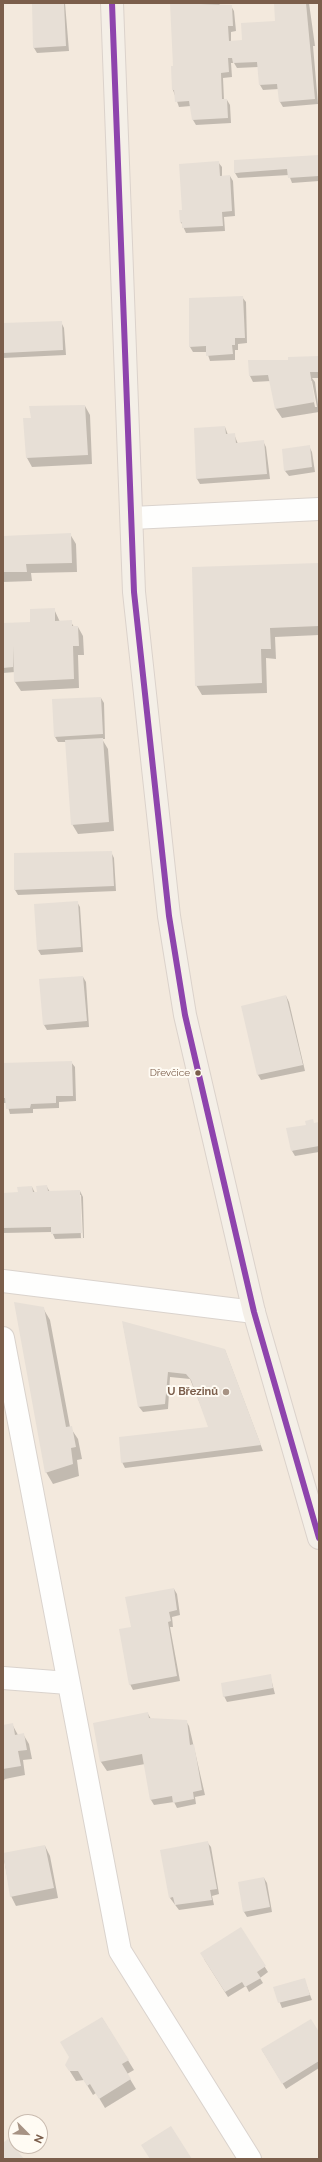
<!DOCTYPE html>
<html>
<head>
<meta charset="utf-8">
<style>
	body { margin:0 }
	#map { position:relative; width:322px; height:2162px; overflow:hidden; background:#faf6ef; font-family:Raleway,sans-serif }
	canvas { display:block }
	.frame { position:absolute; inset:0; border:4px solid #7b5e4b; pointer-events:none }
	.north { position:absolute; left:8px; top:2114px; width:40px; height:40px; box-sizing:border-box; background:#fffbf3; border:1px solid #cabcb0; border-radius:50%; rotate:114deg; font-size:11px; font-weight:700; line-height:16px; text-align:center; color:#7b5e4b }
	.north::after { content:''; display:block; margin:auto; width:14px; height:18px; background:#a79384; clip-path:polygon(50% 0,100% 100%,50% 72%,0 100%) }
</style>
</head>
<body>
<div id="map">
<canvas width="322" height="2162"></canvas>
<div class="frame"></div>
<div class="north">N</div>
</div>
<script>
const g = document.querySelector('canvas').getContext('2d');
g.lineJoin = 'round';
function fill(path, color) { g.fillStyle = color; g.fill(path, 'evenodd'); }
const poly = rows => new Path2D(rows.map(r => 'M' + r).join(''));
function stroke(path, color, width, dash) { g.strokeStyle = color; g.lineWidth = width; g.lineCap = dash ? 'butt' : 'round'; g.setLineDash(dash || []); g.stroke(path); }
function drawText(font, color, halo, rows, align = 'center') {
  g.font = font + ' Raleway,sans-serif'; g.lineWidth = 4; g.setLineDash([]); g.textBaseline = 'middle'; g.strokeStyle = halo; g.fillStyle = color; for (const [text, x, y, turn = 0] of rows) {
    g.save(); g.translate(x, y); g.rotate((+turn || 0) * Math.PI / 180); g.textAlign = isNaN(turn) ? turn : align; if (halo) g.strokeText(text, 0, 0); g.fillText(text, 0, 0); g.restore();
  }
}
fill(poly([
	[3,3,319,3,319,2159,3,2159],
	[16,2122,40,2122,40,2146,16,2146]
]), '#f3e9dd');
fill(poly([
	[33,3,65,3,69,51,37,53,34,48],
	[171,3,219,3,220,6,231,6,234,11,236,31,231,32,231,42,243,41,277,26,275,3,309,3,315,46,313,46,318,104,283,107,280,102,279,89,263,90,260,85,258,67,237,68,234,63,231,63,232,77,223,78,224,100,227,100,230,105,231,123,196,125,193,120,191,106,179,107,173,90,174,67],
	[319,156,319,181,292,183,289,175,238,178,235,173],
	[218,162,222,167,222,176,230,176,233,181,235,216,224,217,225,231,186,233,181,222,183,211],
	[242,297,246,302,247,343,238,344,238,350,235,350,235,360,210,361,207,352,193,352,190,347,190,299],
	[61,322,64,328,66,355,3,358,3,324],
	[319,357,319,378,312,378,315,382,319,412,282,418,276,409,271,381,253,382,250,376,249,361,289,361],
	[310,381,312,381,317,407,315,407],
	[85,406,90,415,92,464,32,467,27,458,32,419],
	[225,427,228,435,234,434,238,444,263,441,266,447,270,479,200,484,197,479,195,429],
	[309,446,312,452,315,472,289,476,285,471],
	[70,534,76,544,77,572,31,573,32,581,3,582,3,537],
	[319,564,319,635,275,637,276,659,266,658,267,693,202,695,196,685],
	[54,609,60,622,71,622,74,627,78,627,83,636,84,655,78,655,79,688,21,691,15,682,15,672,3,673,3,624,31,623],
	[101,698,104,703,105,739,102,739,108,749,114,831,78,834,72,824,66,742,58,742,55,737],
	[111,852,114,858,116,891,18,895,15,890],
	[77,902,80,907,83,952,41,955,38,950],
	[83,977,86,982,89,1027,47,1030,44,1025],
	[286,996,289,1002,305,1071,261,1080,258,1075],
	[71,1062,75,1067,76,1101,59,1102,59,1108,33,1109,33,1113,10,1114,7,1103,3,1103,3,1064],
	[319,1123,319,1152,295,1156,292,1151,308,1125],
	[32,1187,35,1193,47,1187,50,1192,80,1191,83,1197,84,1238,55,1239,52,1232,3,1233,3,1194,19,1193],
	[79,1195,81,1195,83,1238,81,1238],
	[43,1308,50,1320,70,1427,78,1439,82,1459,77,1460,79,1476,53,1484,46,1472],
	[123,1323,225,1350,263,1451,125,1468,122,1462,210,1428,190,1379,170,1377,168,1409,143,1412,139,1407],
	[174,1589,177,1594,180,1615,172,1617,173,1627,170,1627,180,1681,133,1690,130,1684,132,1628],
	[270,1675,275,1694,227,1702,224,1696],
	[148,1714,151,1719,186,1721,189,1726,205,1795,195,1797,196,1804,177,1808,174,1802,154,1805,151,1800,145,1764,107,1771,101,1762,94,1724],
	[12,1724,18,1735,23,1734,29,1744,32,1759,23,1760,25,1775,5,1779,3,1782,3,1726],
	[207,1842,211,1847,219,1894,212,1896,214,1905,179,1910,170,1898],
	[45,1846,50,1856,58,1898,16,1906,11,1896,3,1854],
	[264,1878,267,1883,272,1912,247,1917,244,1912],
	[241,1929,268,1972,260,1978,263,1983,249,1992,246,1986,228,1997,204,1959],
	[304,1979,312,2000,282,2008,274,1988],
	[102,2018,134,2070,127,2074,136,2089,105,2108,96,2093,93,2095,84,2080,76,2081,66,2065],
	[319,2034,319,2068,286,2089,262,2050]
]), '#0003');
fill(poly([
	[32,3,64,3,66,46,33,48],
	[170,3,232,5,233,26,228,26,229,41,242,40,241,23,275,21,274,3,306,3,315,99,279,102,277,84,259,85,257,62,233,63,232,58,228,58,229,72,221,73,222,99,227,99,228,118,192,120,189,101,175,102,174,90,172,90,171,66,173,66],
	[319,155,319,176,288,178,287,169,234,173,234,160],
	[219,161,220,176,230,175,232,211,222,212,223,226,182,228,182,222,180,223,179,210,182,210,179,164],
	[243,296,245,338,235,338,235,345,232,345,233,354,206,356,206,346,189,347,189,298],
	[62,321,63,350,3,353,3,323],
	[319,356,319,372,310,372,315,402,275,409,268,375,249,376,248,360,288,360,288,357],
	[85,405,88,455,26,458,23,418,31,418,29,406],
	[225,426,226,434,235,433,236,443,264,440,267,474,196,479,194,428],
	[310,445,312,467,284,471,282,449],
	[71,533,72,563,26,564,27,572,3,572,3,536],
	[319,563,319,626,270,628,271,649,261,649,262,683,195,686,192,567],
	[55,608,55,621,72,620,72,626,78,626,79,646,73,646,74,679,14,682,13,646,13,667,3,668,3,623,30,622,30,609],
	[101,697,103,734,54,737,52,699],
	[103,738,109,822,71,825,65,740],
	[112,851,114,886,14,890,14,853],
	[78,901,81,947,37,950,34,904],
	[83,976,87,1021,43,1025,39,979],
	[286,995,303,1065,257,1075,241,1006],
	[72,1061,73,1096,56,1096,56,1103,31,1104,30,1108,6,1109,5,1098,3,1098,3,1063],
	[313,1119,314,1123,319,1122,319,1146,291,1151,286,1128,306,1125,305,1121],
	[47,1185,48,1191,80,1190,82,1233,51,1234,51,1227,3,1228,3,1193,18,1192,17,1187,32,1186,33,1192,37,1192,36,1186],
	[14,1302,44,1307,66,1427,72,1426,76,1447,71,1448,73,1464,45,1473],
	[122,1321,225,1349,261,1445,121,1463,119,1437,208,1427,191,1380,186,1374,168,1372,165,1404,138,1407],
	[174,1588,177,1610,169,1612,171,1621,168,1622,177,1676,129,1685,119,1629,131,1627,125,1597],
	[271,1674,273,1688,223,1697,221,1683],
	[148,1712,149,1718,187,1720,190,1745,194,1744,202,1790,193,1792,194,1799,173,1803,172,1796,150,1800,142,1754,100,1762,93,1723],
	[13,1723,15,1735,24,1733,27,1750,18,1751,21,1766,3,1769,3,1725],
	[208,1841,217,1889,210,1890,212,1900,175,1905,173,1897,169,1898,160,1850],
	[45,1845,54,1888,10,1897,3,1853],
	[264,1877,270,1907,243,1912,238,1882],
	[241,1927,266,1966,257,1972,261,1978,245,1987,242,1982,225,1992,200,1953],
	[305,1978,310,1995,278,2003,273,1987],
	[102,2017,129,2060,122,2064,131,2079,99,2099,90,2084,87,2086,78,2071,69,2071,65,2065,69,2057,60,2042],
	[311,2019,319,2032,319,2061,282,2084,261,2049],
	[171,2126,192,2159,150,2159,141,2145],
	[8,2139,24,2159,3,2159,3,2143]
]), '#e7dfd6');
const minor = poly([
	[132,518,319,509],
	[3,1281,254,1312],
	[3,1338,120,1951,250,2159],
	[3,1678,68,1683]
]);
const major = poly([
	[112,3,134,592,169,916,185,1015,254,1312,319,1538]
]);
stroke(minor, '#dad3cd', 24);
stroke(major, '#dbd2cb', 24);
stroke(minor, '#fefefd', 22);
stroke(major, '#f4efe7', 22);
stroke(poly([
	[112,3,134,592,169,916,185,1015,254,1312,319,1538]
]), '#8e44ad', 6);
for (const [x, y, r, color] of [
	[198,1073,3.5,"#7b5e4b"],
	[226,1392,4,"#a79384"]
]) { const dot = new Path2D(); dot.arc(x, y, r, 0, 2 * Math.PI); g.fillStyle = color; g.fill(dot); stroke(dot, '#fffbf3', 1.5); }
drawText('10px', '#7b5e4b', '#fffbf3', [
	["Dřevčice",190,1073]
], 'right');
drawText('bold 11px', '#7b5e4b', '#fffbf3', [
	["U Březinů",218,1392]
], 'right');
</script>
</body>
</html>
